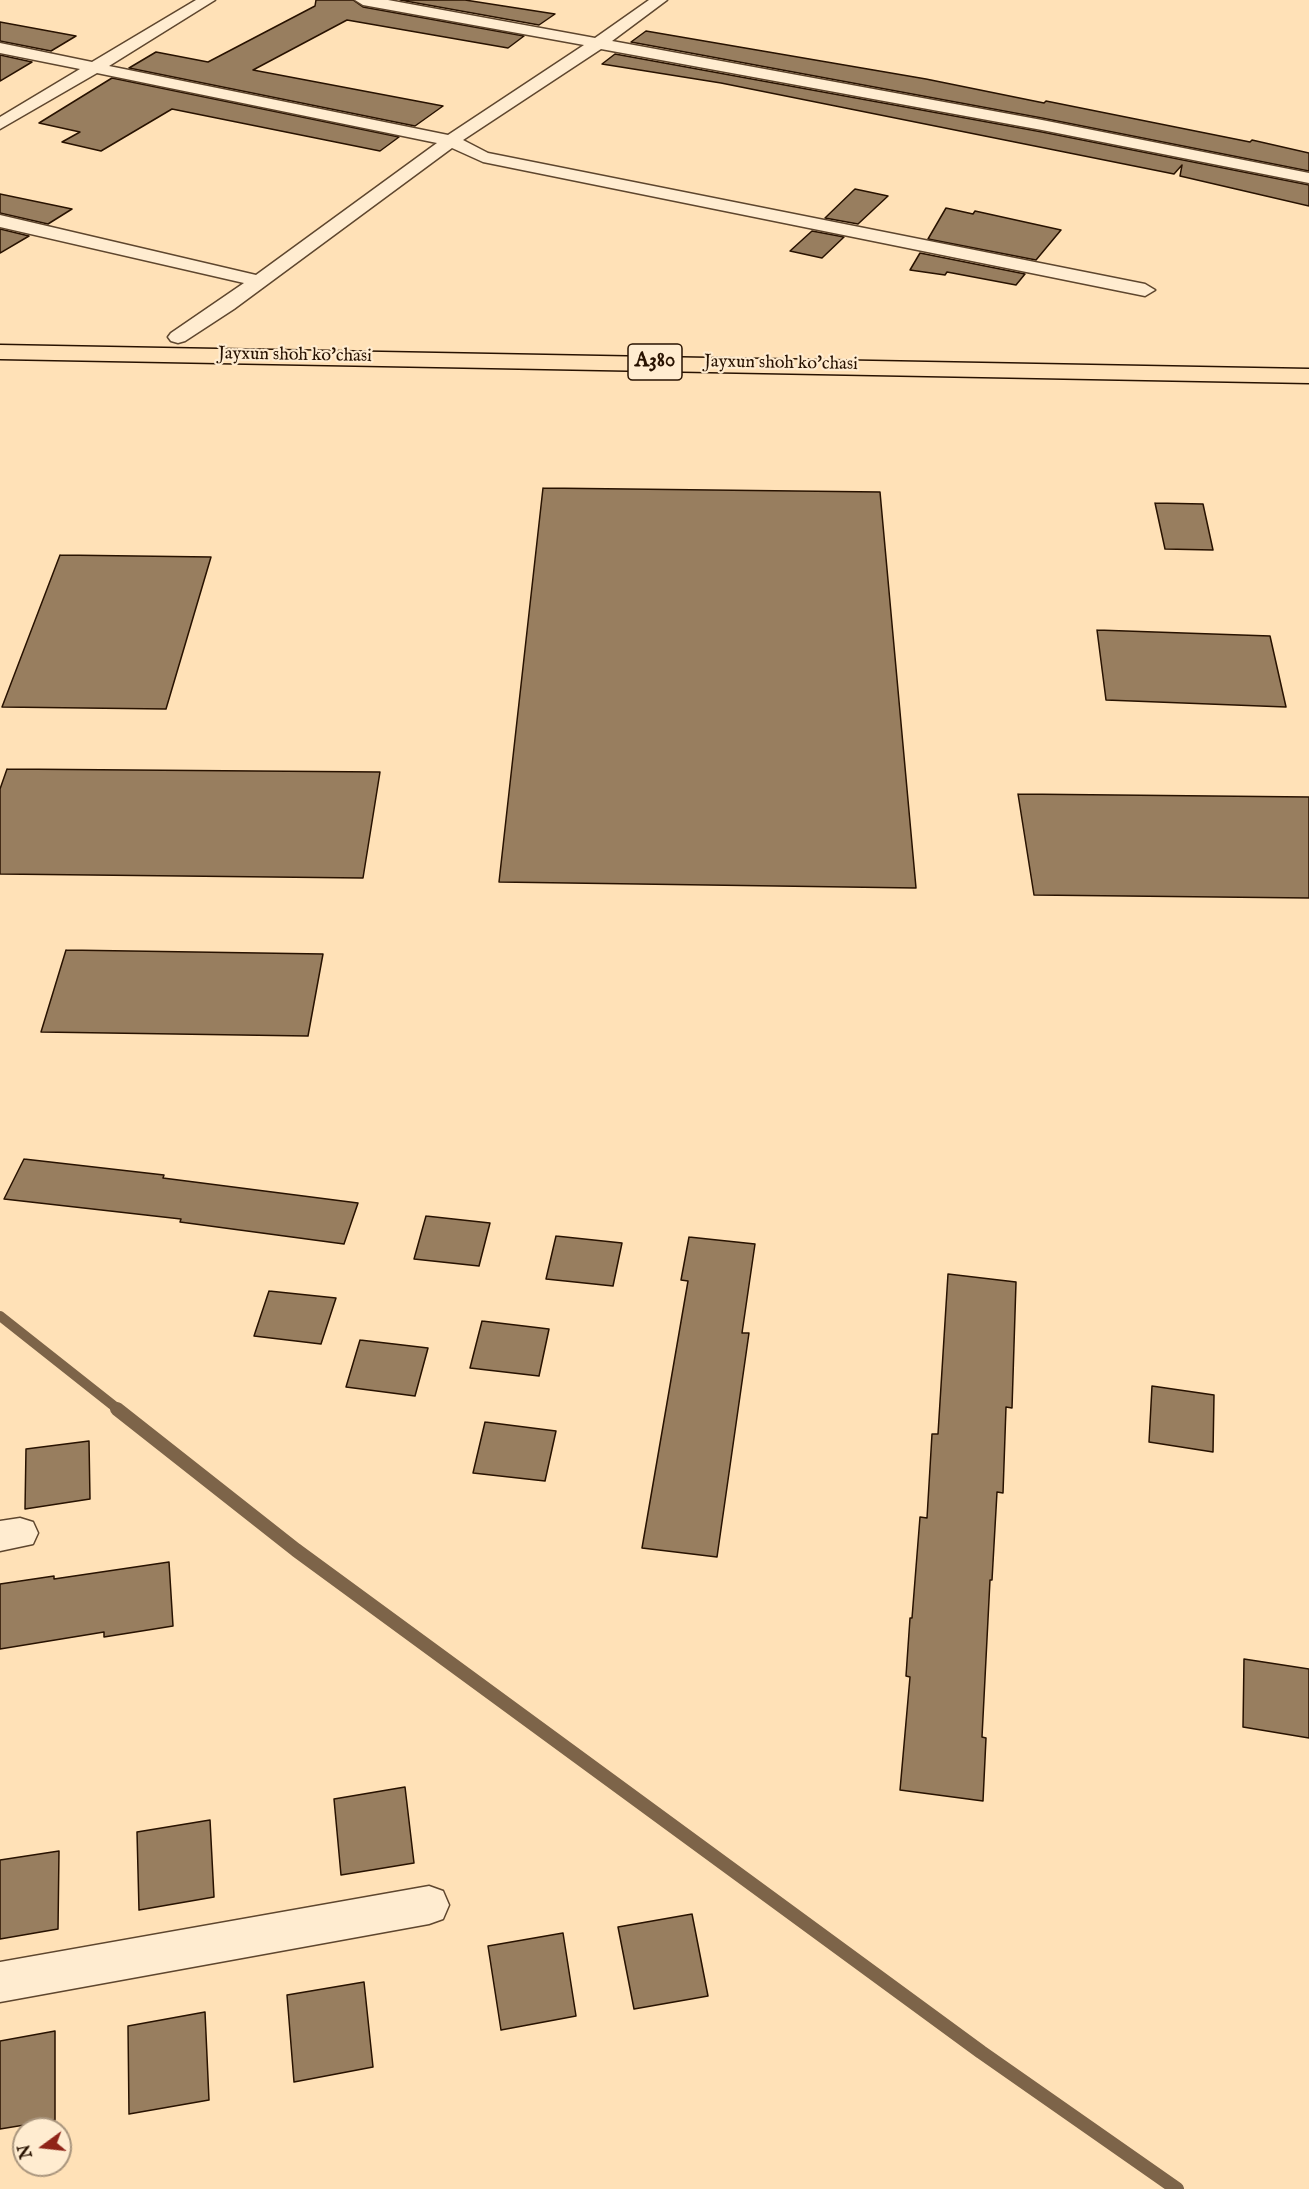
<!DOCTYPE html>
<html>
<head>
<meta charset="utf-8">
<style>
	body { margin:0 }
	#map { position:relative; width:1309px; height:2189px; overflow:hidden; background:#ffe1b7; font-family:"IM FELL English",serif }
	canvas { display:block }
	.north { position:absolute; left:12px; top:2117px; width:60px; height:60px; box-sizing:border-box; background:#ffecd0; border:2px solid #a9957d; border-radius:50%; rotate:255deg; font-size:16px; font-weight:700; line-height:24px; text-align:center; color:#281200 }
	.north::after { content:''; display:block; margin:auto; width:21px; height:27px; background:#8f2418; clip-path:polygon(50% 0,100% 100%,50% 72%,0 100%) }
</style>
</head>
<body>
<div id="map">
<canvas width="1309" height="2189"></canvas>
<div class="north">N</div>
</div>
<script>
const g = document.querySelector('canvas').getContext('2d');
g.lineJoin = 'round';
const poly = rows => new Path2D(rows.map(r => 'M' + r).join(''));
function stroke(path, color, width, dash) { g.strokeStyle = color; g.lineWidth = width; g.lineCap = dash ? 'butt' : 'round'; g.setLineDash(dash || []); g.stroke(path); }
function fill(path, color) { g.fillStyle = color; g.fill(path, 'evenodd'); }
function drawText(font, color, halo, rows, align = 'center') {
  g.font = font + ' "IM FELL English",serif'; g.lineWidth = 4.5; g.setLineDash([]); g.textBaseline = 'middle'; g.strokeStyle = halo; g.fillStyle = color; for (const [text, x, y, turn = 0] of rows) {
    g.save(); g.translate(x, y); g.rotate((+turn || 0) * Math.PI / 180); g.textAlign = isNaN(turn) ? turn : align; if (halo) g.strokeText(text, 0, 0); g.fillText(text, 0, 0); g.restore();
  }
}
stroke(poly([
	[0,1316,119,1410]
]), '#7d6449', 10);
stroke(poly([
	[117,1409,296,1550,981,2052,1177,2189]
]), '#7d6449', 14);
const building = poly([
	[316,0,353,0,363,7,524,36,508,48,347,20,253,70,443,106,415,126,129,68,156,52,208,62,315,6,316,0],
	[400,0,465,0,555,14,539,25,400,0],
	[0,22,76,36,51,51,0,41,0,22],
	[646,31,926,79,1044,103,1046,101,1250,142,1252,140,1309,153,1309,171,1042,118,631,42,646,31],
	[615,54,1042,132,1309,185,1309,206,1180,176,1182,165,1174,174,721,83,602,64,615,54],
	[0,55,32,62,0,81,0,55],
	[112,78,399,137,380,151,172,109,101,151,62,142,80,132,39,123,112,78],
	[855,189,888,196,858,224,825,218,855,189],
	[0,194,72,209,48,224,0,213,0,194],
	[946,208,973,214,975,211,1061,230,1036,260,928,239,946,208],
	[0,229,29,236,0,253,0,229],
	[812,231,844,237,822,258,790,251,812,231],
	[920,253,1025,274,1016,285,947,272,945,275,910,270,920,253],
	[543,488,880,492,916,888,499,882,543,488],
	[1155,503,1203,504,1213,550,1165,549,1155,503],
	[60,555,211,557,166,709,2,707,60,555],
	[1097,630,1270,636,1286,707,1106,700,1097,630],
	[7,769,380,772,363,878,0,874,0,789,7,769],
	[1018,794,1309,797,1309,898,1034,895,1018,794],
	[66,950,323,954,308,1036,41,1032,66,950],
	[24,1159,164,1175,163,1178,358,1203,344,1244,180,1222,181,1219,4,1199,24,1159],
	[426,1216,490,1223,479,1266,414,1259,426,1216],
	[556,1236,622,1243,613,1286,546,1279,556,1236],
	[689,1237,755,1244,742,1333,749,1333,717,1557,642,1548,688,1281,681,1280,689,1237],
	[948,1274,1016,1282,1012,1408,1006,1407,1003,1493,997,1492,992,1580,990,1580,982,1737,986,1738,983,1801,900,1790,910,1677,906,1676,910,1618,912,1618,920,1517,927,1518,932,1434,938,1434,948,1274],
	[269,1291,336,1298,321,1344,254,1336,269,1291],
	[482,1321,549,1329,539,1376,470,1368,482,1321],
	[360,1340,428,1348,415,1396,346,1387,360,1340],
	[1152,1386,1214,1395,1213,1452,1149,1442,1152,1386],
	[485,1422,556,1431,545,1481,473,1473,485,1422],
	[89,1441,90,1499,25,1509,26,1449,89,1441],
	[169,1562,173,1626,104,1637,104,1632,0,1649,0,1584,54,1576,54,1579,169,1562],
	[1244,1659,1309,1669,1309,1738,1243,1727,1244,1659],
	[405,1787,414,1863,341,1875,334,1799,405,1787],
	[210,1820,214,1897,139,1910,137,1832,210,1820],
	[59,1851,58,1929,0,1939,0,1860,59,1851],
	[692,1914,708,1996,634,2009,618,1927,692,1914],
	[563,1933,576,2016,501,2030,488,1946,563,1933],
	[364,1982,373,2067,294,2082,287,1995,364,1982],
	[205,2012,209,2100,129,2114,128,2026,205,2012],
	[55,2031,55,2120,0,2129,0,2041,55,2031]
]);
fill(building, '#987e5f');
stroke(building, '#281200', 1.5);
const street = poly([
	[196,0,215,0,109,66,448,135,584,45,363,5,355,0,388,0,595,38,649,0,667,0,612,41,1042,120,1309,173,1309,183,1042,130,601,49,463,140,488,153,1145,284,1155,290,1145,296,483,162,452,148,234,309,185,341,178,343,171,341,168,337,171,333,244,283,0,227,0,215,256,275,437,143,97,73,0,129,0,117,80,69,0,53,0,43,92,62,196,0],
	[20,1518,33,1522,38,1533,33,1544,0,1551,0,1521,20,1518],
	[429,1886,443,1891,449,1905,443,1919,429,1924,0,2002,0,1962,429,1886]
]);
const highway = poly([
	[0,345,1309,369,1309,383,0,359,0,345]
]);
stroke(street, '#5e462e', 3);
stroke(highway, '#281200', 3);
fill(street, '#ffecd0');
fill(highway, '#ffe1b7');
drawText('18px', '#281200', '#ffecd0', [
	["Jayxun shoh ko'chasi",295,356,1],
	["Jayxun shoh ko'chasi",781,364,1]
]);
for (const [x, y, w] of [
	[655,362,54]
]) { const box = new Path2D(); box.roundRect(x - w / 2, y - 18, w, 36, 4.5); g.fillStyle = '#ffecd0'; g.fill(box); stroke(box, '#281200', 1.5); }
drawText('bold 21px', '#281200', null, [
	["A380",655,362]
]);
</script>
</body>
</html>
